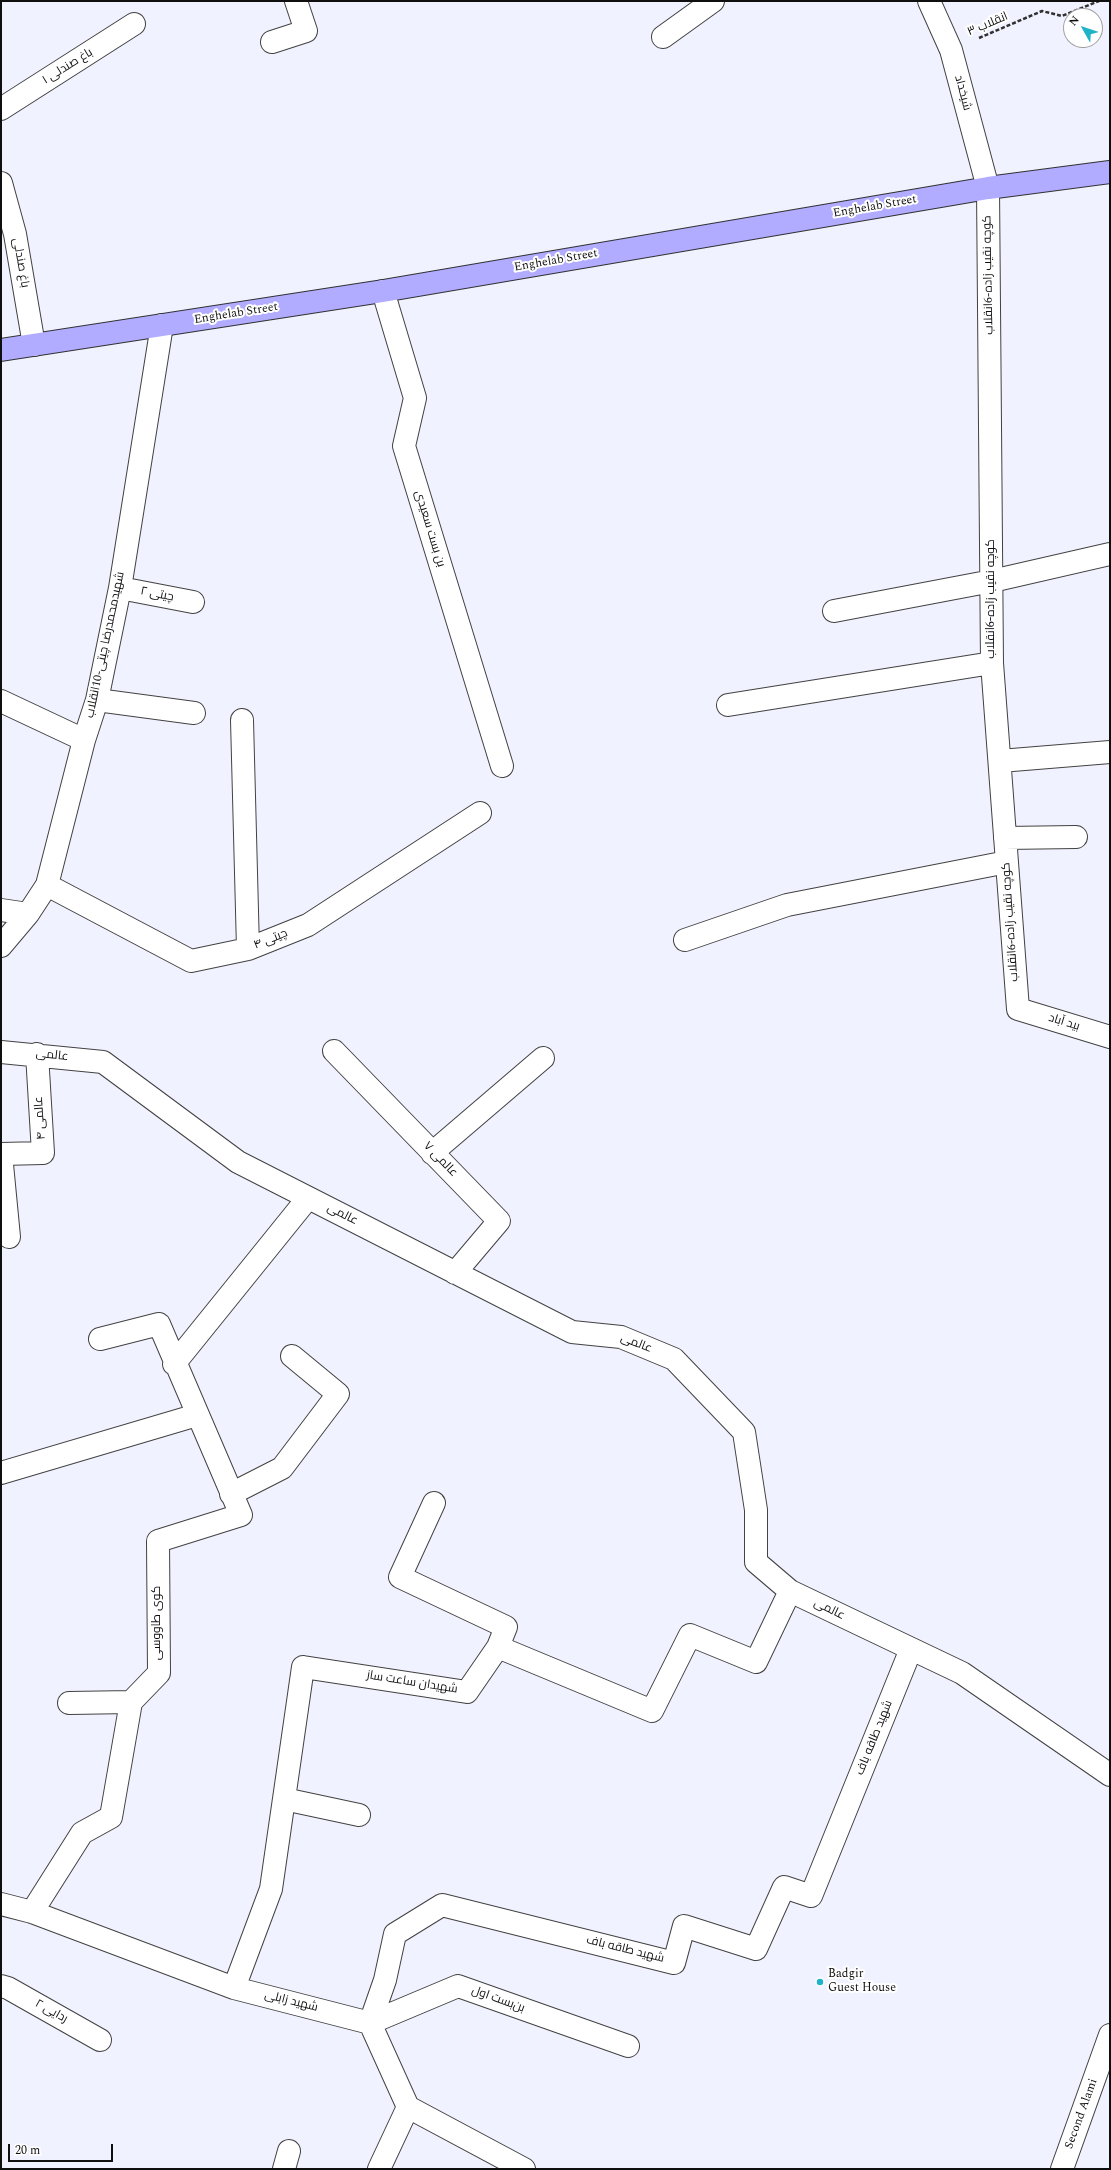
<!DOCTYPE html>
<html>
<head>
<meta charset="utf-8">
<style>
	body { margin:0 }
	#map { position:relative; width:1111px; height:2170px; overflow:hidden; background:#f1f2ff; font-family:Spectral,serif }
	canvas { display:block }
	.frame { position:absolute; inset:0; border:2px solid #0f0f0f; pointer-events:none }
	.north { position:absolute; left:1063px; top:8px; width:40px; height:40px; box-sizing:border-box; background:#fff; border:1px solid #9f9f9f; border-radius:50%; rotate:309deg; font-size:11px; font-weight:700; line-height:16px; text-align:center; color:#0f0f0f }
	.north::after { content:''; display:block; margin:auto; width:14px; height:18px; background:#1fb3c8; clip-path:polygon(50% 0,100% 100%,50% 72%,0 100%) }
	.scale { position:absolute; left:8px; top:2144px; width:105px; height:18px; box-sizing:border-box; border:2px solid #0f0f0f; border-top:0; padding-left:5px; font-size:12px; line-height:14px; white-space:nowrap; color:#0f0f0f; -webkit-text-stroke:3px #fff; paint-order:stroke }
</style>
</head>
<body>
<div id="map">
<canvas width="1111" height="2170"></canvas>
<div class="frame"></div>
<div class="north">N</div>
<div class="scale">20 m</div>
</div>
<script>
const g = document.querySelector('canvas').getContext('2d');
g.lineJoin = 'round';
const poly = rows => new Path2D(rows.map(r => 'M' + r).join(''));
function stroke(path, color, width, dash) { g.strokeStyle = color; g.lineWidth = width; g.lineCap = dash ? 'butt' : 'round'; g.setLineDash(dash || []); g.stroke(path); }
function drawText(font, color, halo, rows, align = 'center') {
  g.font = font + ' Spectral,Cairo,serif'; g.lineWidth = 4; g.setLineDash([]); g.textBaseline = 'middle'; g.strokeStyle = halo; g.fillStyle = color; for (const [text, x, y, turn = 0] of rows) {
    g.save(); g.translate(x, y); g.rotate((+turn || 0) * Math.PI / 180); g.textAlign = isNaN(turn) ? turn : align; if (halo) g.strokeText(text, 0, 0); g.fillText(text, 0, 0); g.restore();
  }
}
const street = poly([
	[929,1,951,50,988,188,992,663,1018,1009,1110,1037],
	[663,37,713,1],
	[272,42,306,31,296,1],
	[1,109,134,24],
	[1,183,15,234,34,345],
	[383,291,415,398,404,446,502,766],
	[120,588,193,602],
	[834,611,992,581,1110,554],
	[97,700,194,713],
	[1,701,84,740],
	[728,705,992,663],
	[242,720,248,949],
	[1000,761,1110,752],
	[1005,838,1076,837],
	[47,885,191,961,248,949,308,925,480,813],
	[1,910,28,914],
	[685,940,787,905,1007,862],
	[1,946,28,914,47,885,84,740,97,700,120,588,162,325],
	[334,1051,499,1221,455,1273],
	[1,1052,103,1062,238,1162,572,1332,621,1337,674,1359,744,1432,756,1510,756,1562,790,1591,962,1673,1110,1775],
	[432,1153,543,1058],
	[9,1237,1,1154,43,1153,37,1054],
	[174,1364,308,1198],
	[1,1473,197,1415],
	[231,1494,282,1468,338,1394,292,1356],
	[434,1503,400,1577,506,1627,498,1647],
	[69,1703,131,1702],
	[284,1799,359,1815],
	[1,1904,32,1912,234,1988,370,2023,408,2107,524,2169],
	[32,1912,82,1833,111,1817,131,1702,159,1673,158,1541,241,1515,159,1324,100,1339],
	[1,1986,8,1988,100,2040],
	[234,1988,271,1889,303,1667,467,1692,498,1647,652,1711,690,1635,756,1662,790,1591],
	[370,2023,385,1980,395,1934,442,1905,674,1963,684,1926,756,1949,784,1887,811,1896,911,1649],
	[370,2023,458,1986,628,2046],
	[284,2169,289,2151],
	[379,2169,408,2107],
	[1062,2169,1110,2035]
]);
const secondary = poly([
	[1,350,383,291,988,188,1110,172]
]);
stroke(street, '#424242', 24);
stroke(secondary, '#313131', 24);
stroke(poly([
	[979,38,1042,11,1062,16,1099,1]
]), '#313131', 2.5, [4, 2]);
stroke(street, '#fff', 22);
stroke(secondary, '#b1acff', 22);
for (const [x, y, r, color] of [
	[820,1982,4,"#1fb3c8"]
]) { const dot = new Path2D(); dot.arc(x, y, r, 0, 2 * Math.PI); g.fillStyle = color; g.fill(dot); stroke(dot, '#fff', 1.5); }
drawText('12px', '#0f0f0f', '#fff', [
	["انقلاب ۳",988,25,-23],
	["باغ صندلی ۱",68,67,-32],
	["شیخداد",962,93,75],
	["Enghelab Street",875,207,-10],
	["Enghelab Street",556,261,-10],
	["باغ صندلی",20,263,80],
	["کوچه نقیب زاده-6انقلاب",989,275,-91],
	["Enghelab Street",236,314,-9],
	["بن بست سعیدی",429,529,73],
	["چیتی ۲",157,595,11],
	["کوچه نقیب زاده-6انقلاب",992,599,-90],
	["شهیدمحمدرضا چیتی-10انقلاب",106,645,-78],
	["کوچه نقیب زاده-6انقلاب",1011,922,-94],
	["چیتی ۴",271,940,-22],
	["بید آباد",1064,1023,17],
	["عالمی",52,1056,6],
	["عالمی ۴",41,1118,-94],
	["عالمی ۷",440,1160,46],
	["عالمی",342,1215,27],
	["عالمی",636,1344,21],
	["عالمی",829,1610,26],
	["کوی طاووسی",158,1623,-90],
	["شهیدان ساعت ساز",412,1683,9],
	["شهید طاقه باف",875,1738,-68],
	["شهید طاقه باف",625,1950,14],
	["بن‌بست اول",498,2000,20],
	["شهید زابلی",291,2002,14],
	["ردایی ۲",51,2012,29],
	["Second Alami",1082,2114,-70]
]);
drawText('12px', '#0f0f0f', '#fff', [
	["Badgir",828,1975],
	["Guest House",828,1989]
], 'left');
</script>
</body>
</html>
